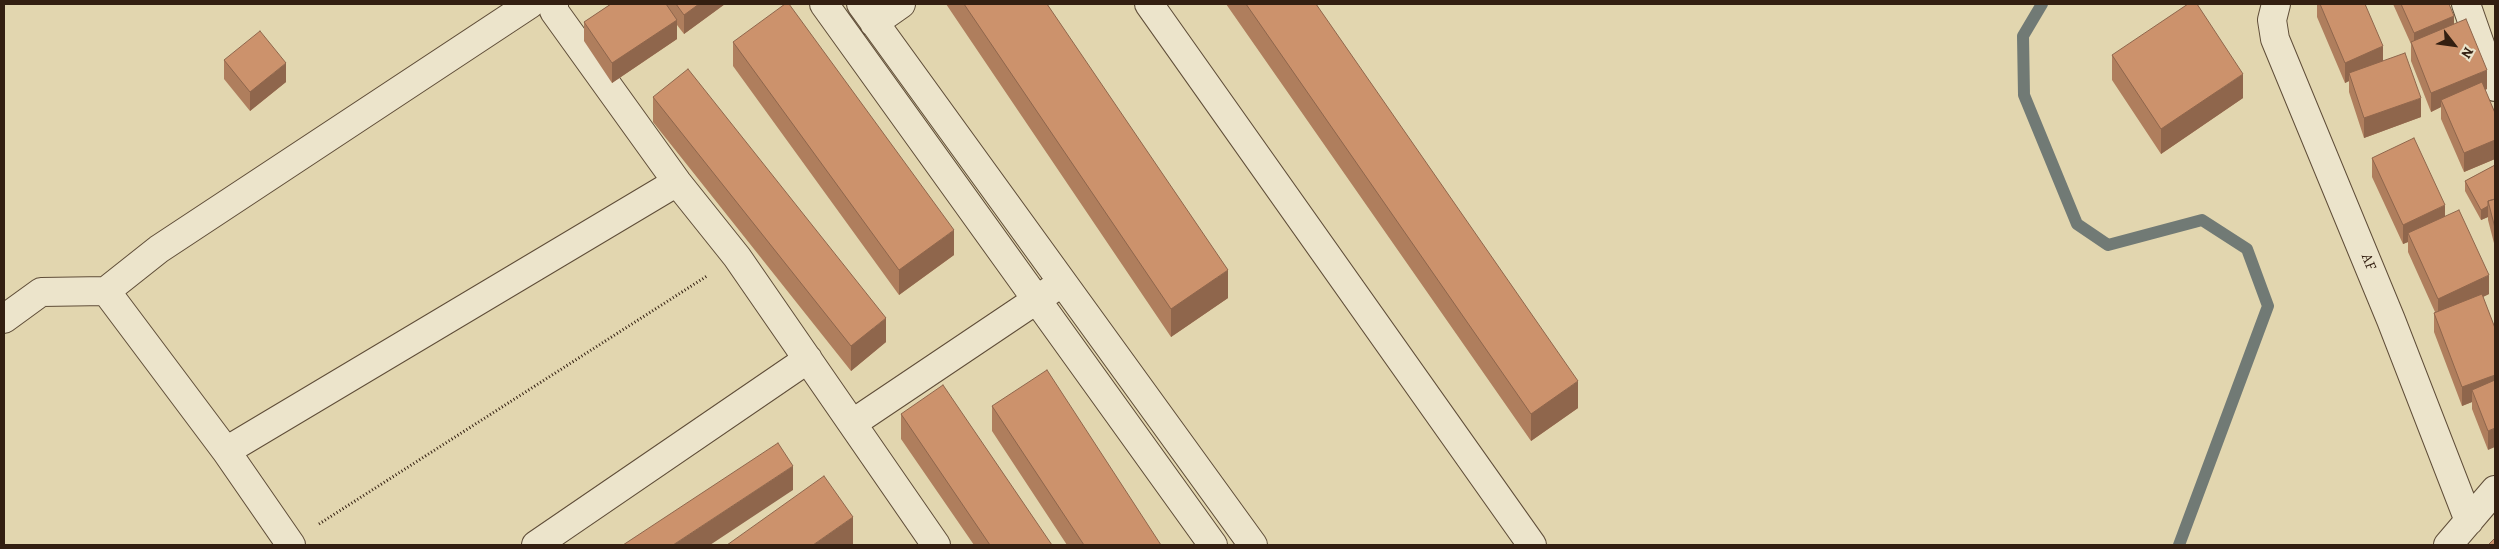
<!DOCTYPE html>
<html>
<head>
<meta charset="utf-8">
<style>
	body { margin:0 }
	#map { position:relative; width:2499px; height:549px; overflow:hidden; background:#e2d6af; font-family:Alegreya,serif }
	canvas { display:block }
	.frame { position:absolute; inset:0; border:5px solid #331f11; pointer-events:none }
	.north { position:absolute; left:2429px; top:20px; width:50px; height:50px; -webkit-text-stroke:4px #ece4cb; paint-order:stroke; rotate:120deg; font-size:14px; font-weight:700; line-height:20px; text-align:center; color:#331f11 }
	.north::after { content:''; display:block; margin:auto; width:18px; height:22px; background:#331f11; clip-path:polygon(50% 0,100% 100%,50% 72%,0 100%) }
</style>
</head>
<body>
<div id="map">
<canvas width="2499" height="549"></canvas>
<div class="frame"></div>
<div class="north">N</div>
</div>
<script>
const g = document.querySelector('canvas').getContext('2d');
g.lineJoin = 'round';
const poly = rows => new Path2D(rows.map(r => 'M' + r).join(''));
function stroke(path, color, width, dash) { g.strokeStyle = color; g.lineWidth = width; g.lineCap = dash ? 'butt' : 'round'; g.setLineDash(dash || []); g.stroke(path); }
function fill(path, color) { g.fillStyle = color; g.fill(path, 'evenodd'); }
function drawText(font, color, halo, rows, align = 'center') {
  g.font = font + ' Alegreya,serif'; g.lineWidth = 4; g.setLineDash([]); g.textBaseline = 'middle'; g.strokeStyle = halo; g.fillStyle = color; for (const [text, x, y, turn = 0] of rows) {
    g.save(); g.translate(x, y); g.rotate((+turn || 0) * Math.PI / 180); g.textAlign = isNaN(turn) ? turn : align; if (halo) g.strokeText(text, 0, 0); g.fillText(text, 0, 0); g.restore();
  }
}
stroke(poly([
	[2042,4,2023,36,2024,95,2077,224,2108,245,2202,220,2247,249,2268,306,2179,545]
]), '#717a75', 12);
const minor = poly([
	[554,4,554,11,677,182,737,257,936,545],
	[824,4,1213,545],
	[861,4,1253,545],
	[1149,4,1532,545],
	[2276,4,2272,20,2275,39,2391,320,2469,521],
	[2466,4,2495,87],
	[874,23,901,4],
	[4,319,41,292,106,291],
	[853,423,1051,290],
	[226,451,677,182],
	[291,545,226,451,106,291,159,249,530,4],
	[536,545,808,359],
	[2448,545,2495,490]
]);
stroke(minor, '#5f4d38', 30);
stroke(poly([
	[319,524,707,276]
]), '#331f11', 3, [1, 2.5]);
stroke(minor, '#ece4cb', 28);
fill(poly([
	[611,4,725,4,684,34,677,25,677,39,612,83,584,41,584,22],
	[946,4,1047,4,1228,298,1171,337],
	[1226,4,1316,4,1578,408,1531,441],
	[2317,4,2365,4,2383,61,2421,117,2364,138,2349,92,2349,81,2345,83,2317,17],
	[2393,4,2449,4,2454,24,2487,89,2485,90,2495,113,2495,159,2464,172,2441,119,2441,107,2431,112,2411,61,2411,44],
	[733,42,954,255,899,295,733,66],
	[2112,55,2243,98,2161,154,2112,80],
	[224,60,286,82,250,111,224,79],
	[653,97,886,342,851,371,653,122],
	[2372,158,2445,216,2489,294,2483,297,2495,328,2488,450,2472,409,2472,402,2462,406,2434,332,2434,313,2435,312,2408,252,2408,242,2403,244,2372,177],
	[2495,165,2495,247,2488,220,2488,217,2481,220,2465,191,2465,181],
	[992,406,1161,545,1067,545,992,431],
	[901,414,1052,545,974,545,901,439]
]), '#af7e5d');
fill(poly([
	[699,4,725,4,684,34,684,15],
	[2454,16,2454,35,2414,52,2414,33],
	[677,20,677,39,612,83,612,63],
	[2383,46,2383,65,2349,73,2349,81,2345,83,2345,63],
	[286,63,286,82,250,111,250,92],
	[2487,70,2487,89,2444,106,2441,100,2441,107,2431,112,2431,93],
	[2243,74,2243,98,2161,154,2161,129],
	[2421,98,2421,117,2364,138,2364,118],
	[2495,140,2495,159,2464,172,2464,153],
	[2445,205,2445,225,2408,233,2408,242,2403,244,2403,225],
	[2488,206,2488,217,2481,220,2481,210],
	[954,230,954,255,899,295,899,270],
	[1228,270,1228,298,1171,337,1171,309],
	[2489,275,2489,294,2438,318,2438,299],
	[886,318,886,342,851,371,851,346],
	[2495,375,2495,394,2472,390,2472,402,2462,406,2462,387],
	[1578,381,1578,408,1531,441,1531,414],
	[2495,428,2495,447,2488,450,2488,431],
	[793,466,793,490,710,545,673,545],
	[853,517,853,545,813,545]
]), '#8f664c');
const building = poly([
	[611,4,666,4,677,20,612,63,584,22,611,4],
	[676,4,699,4,684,15,676,4],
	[785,4,789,4,954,230,899,270,733,42,785,4],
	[964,4,1047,4,1228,270,1171,309,964,4],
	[1246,4,1316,4,1578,381,1531,414,1246,4],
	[2188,4,2197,4,2243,74,2161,129,2112,55,2188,4],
	[2320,4,2365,4,2383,46,2345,63,2320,4],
	[2401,4,2449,4,2454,16,2414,33,2401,4],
	[2466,19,2487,70,2431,93,2411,42,2466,19],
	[260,31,286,63,250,92,224,60,260,31],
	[2405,53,2421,98,2364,118,2349,73,2405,53],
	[688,69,886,318,851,346,653,97,688,69],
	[2482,82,2495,113,2495,140,2464,153,2441,100,2482,82],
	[2414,138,2445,205,2403,225,2372,158,2414,138],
	[2495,165,2495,199,2488,201,2488,206,2481,210,2465,181,2495,165],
	[2495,199,2495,228,2488,201,2495,199],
	[2459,210,2489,275,2438,299,2408,233,2459,210],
	[2482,294,2495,328,2495,375,2462,387,2434,313,2482,294],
	[1047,370,1161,545,1084,545,992,406,1047,370],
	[2495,380,2495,428,2488,431,2472,390,2495,380],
	[943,385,1052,545,990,545,901,414,943,385],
	[778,443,793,466,673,545,623,545,778,443],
	[824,476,853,517,813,545,727,545,824,476],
	[2495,538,2495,545,2488,545,2495,538]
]);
fill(building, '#cc926c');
stroke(building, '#8f664c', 1);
drawText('15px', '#331f11', '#ece4cb', [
	["AF",2368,262,68]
]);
</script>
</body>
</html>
